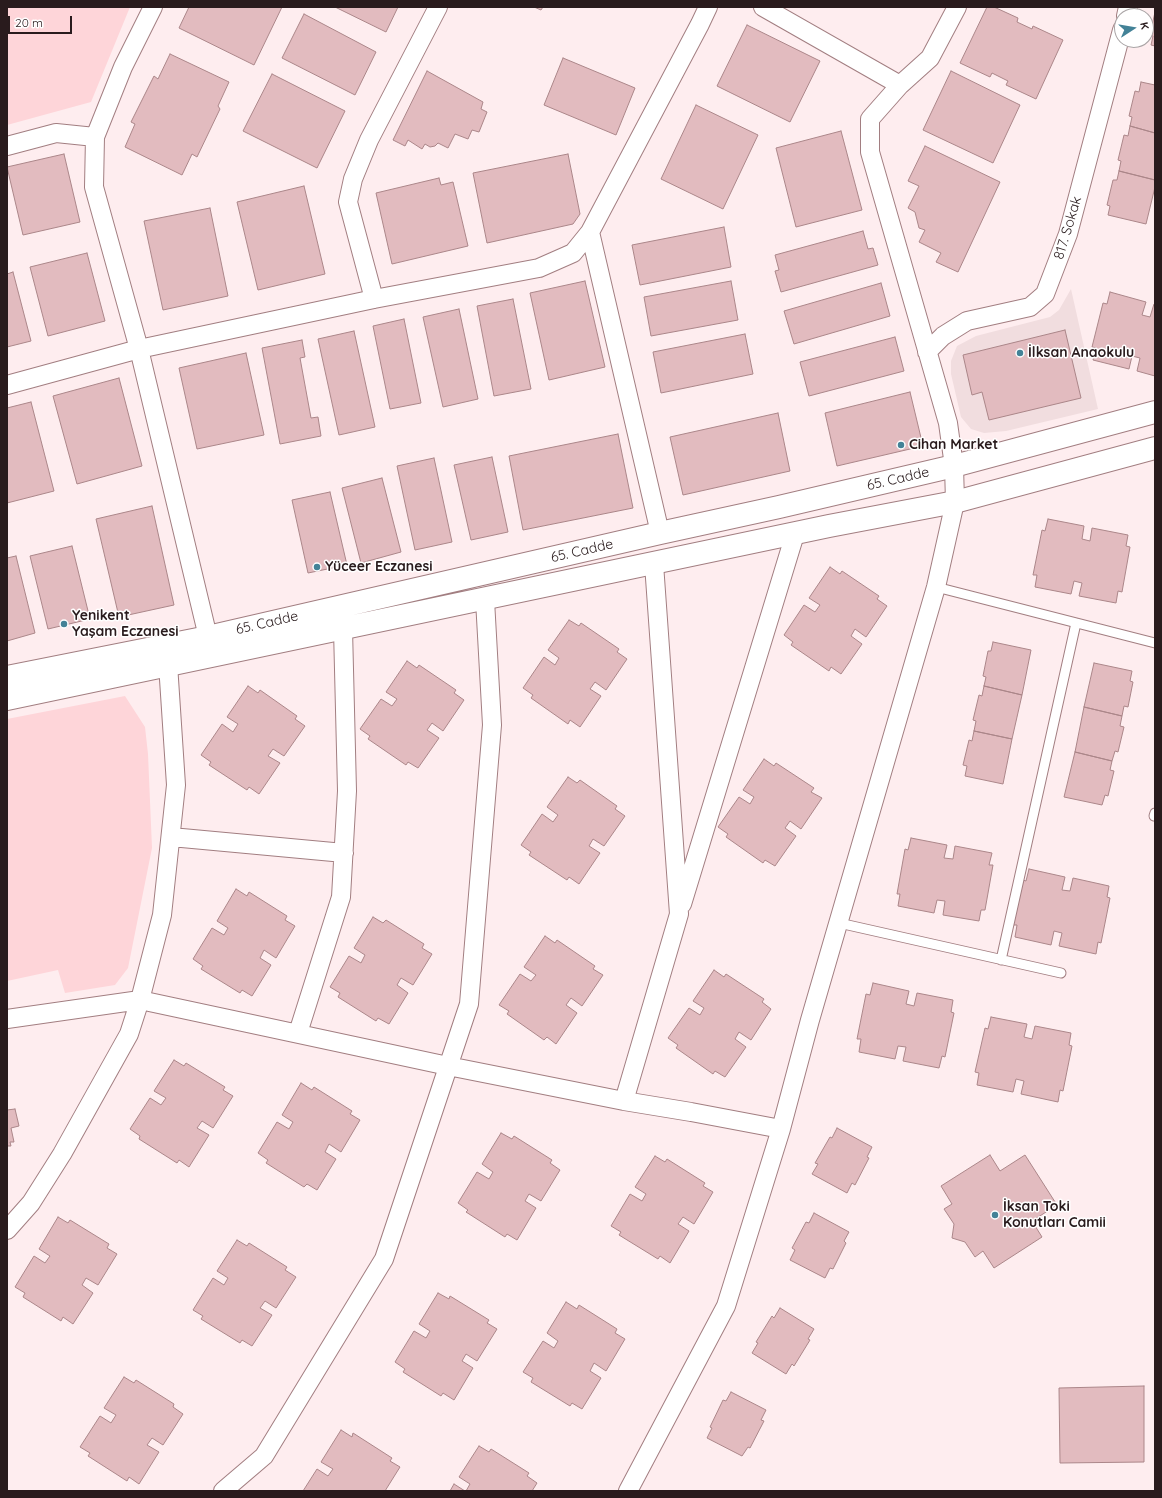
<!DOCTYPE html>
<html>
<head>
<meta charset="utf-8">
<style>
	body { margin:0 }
	#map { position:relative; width:1162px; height:1498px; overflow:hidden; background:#feedef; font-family:Quicksand,sans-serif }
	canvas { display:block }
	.frame { position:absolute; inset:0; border:8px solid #291b1d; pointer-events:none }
	.north { position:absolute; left:1114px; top:8px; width:40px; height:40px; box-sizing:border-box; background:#fff; border:1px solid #a9a4a5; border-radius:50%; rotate:78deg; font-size:11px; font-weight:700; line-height:16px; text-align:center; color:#291b1d }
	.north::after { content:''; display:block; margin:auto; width:14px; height:18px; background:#438297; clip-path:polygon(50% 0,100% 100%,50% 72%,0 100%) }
	.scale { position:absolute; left:8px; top:16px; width:64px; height:18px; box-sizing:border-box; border:2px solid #291b1d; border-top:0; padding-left:5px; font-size:12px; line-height:14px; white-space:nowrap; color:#291b1d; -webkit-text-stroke:3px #fff; paint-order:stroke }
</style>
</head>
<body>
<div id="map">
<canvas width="1162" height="1498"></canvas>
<div class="frame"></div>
<div class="north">K</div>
<div class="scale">20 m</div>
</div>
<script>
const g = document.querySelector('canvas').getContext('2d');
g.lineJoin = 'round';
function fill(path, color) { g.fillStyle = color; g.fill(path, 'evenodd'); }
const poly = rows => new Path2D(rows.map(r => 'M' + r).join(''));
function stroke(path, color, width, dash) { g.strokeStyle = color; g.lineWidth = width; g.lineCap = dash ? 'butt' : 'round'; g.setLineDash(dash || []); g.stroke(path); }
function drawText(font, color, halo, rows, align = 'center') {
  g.font = font + ' Quicksand,sans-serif'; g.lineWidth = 3; g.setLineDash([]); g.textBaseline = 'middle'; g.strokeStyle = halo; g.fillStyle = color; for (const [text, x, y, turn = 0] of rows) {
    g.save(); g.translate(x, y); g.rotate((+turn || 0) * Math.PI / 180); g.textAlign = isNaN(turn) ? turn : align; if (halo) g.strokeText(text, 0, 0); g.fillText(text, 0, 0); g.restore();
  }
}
fill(poly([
	[1071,289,1098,409,1006,431,984,433,971,429,961,417,951,374,951,361,957,346,976,336,1050,317,1059,310]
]), '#f1dddf');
fill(poly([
	[7,7,130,7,91,102,7,125],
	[125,696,145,727,148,754,152,848,128,968,115,985,65,993,58,970,7,981,7,719]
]), '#fed5d9');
const building = poly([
	[189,7,282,7,254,65,179,28,189,7],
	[335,7,398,7,386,32,335,7],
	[534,7,543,7,541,10,534,7],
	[987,7,994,7,1018,18,1017,22,1032,29,1033,26,1063,40,1036,99,1006,85,1008,81,992,73,990,77,960,63,987,7],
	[1155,12,1155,46,1151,45,1153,36,1150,35,1155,12],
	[304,14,376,52,355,95,282,58,304,14],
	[747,25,820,61,790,122,717,86,747,25],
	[170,54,229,82,218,106,220,109,197,157,192,154,182,175,125,147,135,124,131,122,154,76,158,79,170,54],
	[563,58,635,88,616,135,544,105,563,58],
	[427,71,483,102,481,109,487,112,479,132,472,130,468,139,455,134,448,148,438,143,435,146,430,147,425,144,422,149,408,140,405,146,393,140,427,71],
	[951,71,1020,105,993,163,923,130,951,71],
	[272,74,345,111,317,168,243,131,272,74],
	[1141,82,1155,85,1155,133,1130,126,1132,117,1129,116,1135,91,1139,92,1141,82],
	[696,105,758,135,723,209,661,179,696,105],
	[1130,126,1155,133,1155,180,1119,171,1121,161,1118,160,1124,135,1128,136,1130,126],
	[841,131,862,210,796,227,776,148,841,131],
	[925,146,1000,182,958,272,936,262,941,253,919,242,925,230,919,228,915,212,908,208,919,186,908,181,925,146],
	[64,154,80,222,23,235,7,167,64,154],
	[568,154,580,214,573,224,487,243,473,173,568,154],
	[1119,171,1155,180,1155,187,1146,224,1108,215,1110,206,1107,205,1113,180,1117,180,1119,171],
	[439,178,441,185,453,182,468,246,392,264,376,193,439,178],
	[304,186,325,274,258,290,237,202,304,186],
	[210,208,228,296,163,310,144,221,210,208],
	[724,227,731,267,640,285,632,245,724,227],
	[863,231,868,249,873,248,878,265,781,292,775,271,779,270,775,255,863,231],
	[87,253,105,321,48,336,30,267,87,253],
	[13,272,31,341,7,347,7,274,13,272],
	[585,281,605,367,549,380,530,293,585,281],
	[731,281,738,320,651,336,644,297,731,281],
	[881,283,890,316,794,344,784,311,881,283],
	[1110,292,1146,302,1142,315,1150,317,1154,304,1155,304,1155,376,1137,371,1140,358,1132,356,1129,369,1093,360,1096,348,1092,347,1103,303,1107,304,1110,292],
	[513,299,531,389,494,396,477,306,513,299],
	[459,309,478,399,443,407,423,317,459,309],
	[404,319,421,403,390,409,373,326,404,319],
	[1065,330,1081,398,989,420,982,392,972,395,963,355,1065,330],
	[354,331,375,427,339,435,318,339,354,331],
	[745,334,753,374,661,393,653,352,745,334],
	[895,337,904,371,809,396,800,362,895,337],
	[302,340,305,357,300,358,311,418,318,417,321,436,280,444,262,348,302,340],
	[246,353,264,435,197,449,179,368,246,353],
	[119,378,142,466,77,484,53,396,119,378],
	[910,392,923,446,837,466,825,413,910,392],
	[31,402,54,491,7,503,7,408,31,402],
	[778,413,790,471,683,495,670,437,778,413],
	[618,434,633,508,523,530,509,456,618,434],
	[492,457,508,532,471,540,454,465,492,457],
	[434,458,452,542,415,550,397,466,434,458],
	[382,478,401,552,361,563,342,488,382,478],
	[330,492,347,565,308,573,292,500,330,492],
	[152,506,174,605,119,617,96,519,152,506],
	[1048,519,1084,526,1082,539,1090,541,1092,528,1128,535,1126,546,1130,547,1122,592,1118,591,1116,603,1079,596,1082,583,1074,581,1071,594,1035,587,1037,575,1033,575,1042,530,1045,531,1048,519],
	[72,546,90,619,48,629,30,556,72,546],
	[16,556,35,633,7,641,7,558,16,556],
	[830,567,840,574,842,571,879,596,877,599,887,606,866,637,855,629,851,636,862,644,841,674,831,667,829,671,791,645,793,642,784,635,804,605,815,612,820,605,809,598,830,567],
	[569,620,579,626,581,623,619,649,617,652,627,659,606,690,595,682,590,689,601,696,580,727,570,720,568,724,531,698,533,695,523,688,544,657,555,665,559,658,548,650,569,620],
	[993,642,1031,650,1022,695,984,686,986,677,983,676,988,651,991,651,993,642],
	[407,661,417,668,419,665,456,690,454,693,464,700,443,731,432,723,427,730,439,738,418,768,408,762,406,765,368,739,370,736,360,729,381,699,392,706,397,699,386,692,407,661],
	[1094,663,1132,671,1130,681,1133,682,1128,707,1124,706,1122,716,1084,707,1094,663],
	[248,686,258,693,260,690,297,716,295,719,305,726,284,756,273,749,268,756,280,763,259,794,249,787,247,790,209,765,211,762,201,755,222,724,233,732,238,724,227,717,248,686],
	[984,686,1022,695,1012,739,974,731,976,721,973,720,979,695,982,696,984,686],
	[1084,707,1122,716,1120,726,1124,727,1118,752,1115,751,1112,761,1075,752,1084,707],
	[974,731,1012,739,1003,784,965,776,967,766,963,765,969,740,972,741,974,731],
	[1075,752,1112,761,1110,770,1114,771,1108,796,1105,795,1102,805,1064,797,1075,752],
	[764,759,774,766,776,763,814,788,811,792,822,798,801,829,790,821,785,828,796,836,775,866,765,860,763,863,726,837,728,834,718,827,739,797,750,804,754,797,743,790,764,759],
	[568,777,577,783,580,780,617,806,615,809,625,816,604,846,593,839,589,846,600,853,579,884,569,877,567,880,529,855,531,852,521,845,542,814,553,822,558,815,547,807,568,777],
	[911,838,947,845,944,858,953,859,955,846,992,853,989,865,993,865,985,910,981,910,979,921,943,915,945,901,937,900,934,913,898,906,900,894,897,894,905,849,908,850,911,838],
	[1029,869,1065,877,1062,890,1070,891,1073,878,1109,886,1107,897,1110,898,1101,943,1098,942,1096,954,1059,946,1062,933,1054,931,1051,945,1015,937,1017,925,1013,925,1023,880,1026,881,1029,869],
	[236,889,247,896,249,892,287,916,285,920,295,926,276,958,264,950,260,958,271,965,252,996,242,990,240,993,201,969,203,966,193,959,212,928,224,935,228,928,217,921,236,889],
	[373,917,383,923,386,920,424,944,422,948,432,954,413,985,401,978,397,985,408,993,389,1024,378,1018,376,1021,338,997,340,993,330,987,349,956,361,963,365,955,354,948,373,917],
	[545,936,555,943,557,940,595,966,593,969,603,975,582,1006,571,998,566,1005,577,1013,556,1044,547,1037,544,1040,507,1014,509,1011,499,1005,520,974,531,981,536,975,524,967,545,936],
	[714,970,724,977,726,974,764,999,762,1002,771,1009,751,1040,739,1032,735,1039,746,1047,725,1077,715,1071,713,1074,676,1048,678,1045,668,1038,689,1008,700,1015,704,1008,693,1001,714,970],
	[873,983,909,991,906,1004,914,1006,917,993,953,1000,951,1012,954,1013,945,1057,942,1056,939,1068,903,1061,906,1047,898,1046,895,1059,859,1052,861,1039,857,1039,866,994,870,995,873,983],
	[991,1017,1027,1024,1024,1037,1032,1039,1035,1026,1071,1033,1069,1045,1072,1046,1063,1091,1060,1090,1058,1102,1021,1094,1024,1081,1016,1079,1013,1092,977,1085,979,1073,975,1072,985,1028,988,1029,991,1017],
	[174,1060,184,1066,186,1063,225,1087,223,1090,233,1096,213,1128,202,1121,197,1128,209,1135,189,1167,179,1160,177,1163,139,1139,140,1136,130,1129,150,1098,161,1105,166,1098,154,1091,174,1060],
	[301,1083,312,1090,314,1087,352,1111,350,1114,360,1120,341,1152,329,1144,325,1152,336,1159,317,1190,307,1184,304,1187,266,1163,268,1160,258,1153,277,1122,289,1129,293,1122,282,1115,301,1083],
	[15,1109,19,1126,11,1128,14,1142,10,1142,11,1146,7,1146,7,1110,15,1109],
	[837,1128,872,1147,867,1157,869,1158,855,1185,852,1183,847,1193,812,1174,818,1164,815,1163,830,1137,832,1138,837,1128],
	[501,1133,512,1139,514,1136,552,1160,550,1163,560,1170,541,1201,529,1194,525,1201,536,1208,517,1240,507,1234,505,1237,466,1212,468,1210,458,1203,477,1172,489,1179,493,1172,482,1164,501,1133],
	[990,1155,1000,1171,1025,1155,1057,1205,1032,1221,1042,1237,994,1268,983,1251,975,1257,965,1242,952,1238,954,1224,944,1209,952,1204,941,1186,990,1155],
	[655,1156,665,1162,667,1159,705,1183,703,1186,713,1192,694,1224,683,1217,678,1224,689,1231,670,1263,660,1256,658,1259,619,1235,621,1232,611,1226,630,1194,642,1201,646,1194,635,1187,655,1156],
	[814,1213,849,1232,844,1241,846,1243,833,1269,830,1268,825,1278,790,1260,795,1250,792,1248,806,1222,809,1223,814,1213],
	[58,1217,68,1223,70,1220,109,1244,107,1248,117,1254,98,1285,86,1278,82,1285,93,1293,73,1324,63,1317,61,1321,23,1297,25,1293,15,1287,34,1256,45,1263,50,1256,39,1249,58,1217],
	[237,1240,247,1246,249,1243,287,1267,285,1270,296,1277,276,1308,265,1301,260,1308,272,1315,252,1346,242,1340,240,1343,201,1319,203,1316,193,1310,213,1278,224,1285,228,1278,217,1271,237,1240],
	[438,1293,449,1299,450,1296,489,1320,487,1323,497,1329,477,1361,466,1354,462,1361,473,1368,454,1400,443,1393,441,1396,403,1372,405,1369,395,1362,414,1331,426,1338,430,1331,419,1324,438,1293],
	[566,1302,577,1309,579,1305,617,1329,615,1333,625,1339,606,1371,594,1363,590,1371,601,1378,582,1409,572,1403,570,1406,531,1382,533,1378,523,1372,543,1341,554,1348,558,1341,547,1333,566,1302],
	[780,1308,814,1329,808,1339,810,1340,794,1366,792,1364,786,1374,752,1353,758,1343,756,1342,772,1316,774,1318,780,1308],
	[124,1377,134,1383,136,1380,174,1404,173,1407,183,1414,163,1445,152,1438,147,1445,159,1452,139,1484,129,1477,127,1481,88,1456,90,1453,80,1447,100,1416,111,1423,116,1415,104,1408,124,1377],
	[1144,1386,1144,1462,1060,1463,1059,1388,1144,1386],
	[731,1392,766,1410,761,1420,764,1421,750,1448,748,1447,742,1456,707,1438,712,1428,710,1427,723,1400,726,1401,731,1392],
	[341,1430,352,1437,353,1433,392,1458,390,1461,400,1467,385,1491,303,1491,317,1469,328,1476,333,1469,321,1462,341,1430],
	[479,1446,489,1452,491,1449,529,1473,527,1476,537,1483,532,1491,466,1491,470,1484,459,1477,479,1446],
	[454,1484,465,1491,450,1491,454,1484]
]);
fill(building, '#e2bbbf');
stroke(building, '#ab8689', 1);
const service = poly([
	[936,587,1155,643],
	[1154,816,1155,813],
	[839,923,1061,973],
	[1001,960,1076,623]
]);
const minor = poly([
	[153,7,123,67,95,137,94,187,139,349,208,637],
	[763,7,900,85],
	[1126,16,1128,7],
	[7,146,56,133,95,137],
	[590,232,660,533],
	[374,299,348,202,353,179,369,140,438,7],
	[927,352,943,336,967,321,1030,307,1045,294,1068,234,1122,30],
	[7,385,139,349,374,299,539,268,573,253,590,232,700,24,708,7],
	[171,837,344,853],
	[682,904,795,534],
	[7,1019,140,1000,448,1066,624,1101,691,1112,781,1129],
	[298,1033,341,897,347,791,343,629],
	[624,1101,679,914,654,564],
	[7,1230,31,1203,62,1154,129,1034,140,1000,162,915,176,785,168,664],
	[223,1491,264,1456,384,1259,469,1004,492,725,485,600],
	[628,1491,726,1306,781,1129,810,1020,936,587,955,502,954,466,948,423,870,152,870,119,900,85,930,58,957,7]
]);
const secondary = poly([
	[7,677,208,637,660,533,779,507,954,466,1155,412],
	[7,699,829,526,955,502,1155,448]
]);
stroke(service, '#a27e81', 11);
stroke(minor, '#a27e81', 20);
stroke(secondary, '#a27e81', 24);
stroke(service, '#fff', 9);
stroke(minor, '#fff', 18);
stroke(secondary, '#fff', 22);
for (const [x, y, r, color] of [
	[1020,353,4,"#438297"],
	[901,445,4,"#438297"],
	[317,567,4,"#438297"],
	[64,624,4,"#438297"],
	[995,1215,4,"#438297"]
]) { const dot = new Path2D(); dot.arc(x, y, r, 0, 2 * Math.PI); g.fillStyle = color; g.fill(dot); stroke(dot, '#fff', 1.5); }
drawText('14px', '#291b1d', '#fff', [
	["817. Sokak",1068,228,-73],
	["65. Cadde",898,479,-13],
	["65. Cadde",582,551,-13],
	["65. Cadde",267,623,-13]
]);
drawText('bold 14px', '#291b1d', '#fff', [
	["İlksan Anaokulu",1028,353],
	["Cihan Market",909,445],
	["Yüceer Eczanesi",325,567],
	["Yenikent",72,616],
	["Yaşam Eczanesi",72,632],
	["İksan Toki",1003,1207],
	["Konutları Camii",1003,1223]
], 'left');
</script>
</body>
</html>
